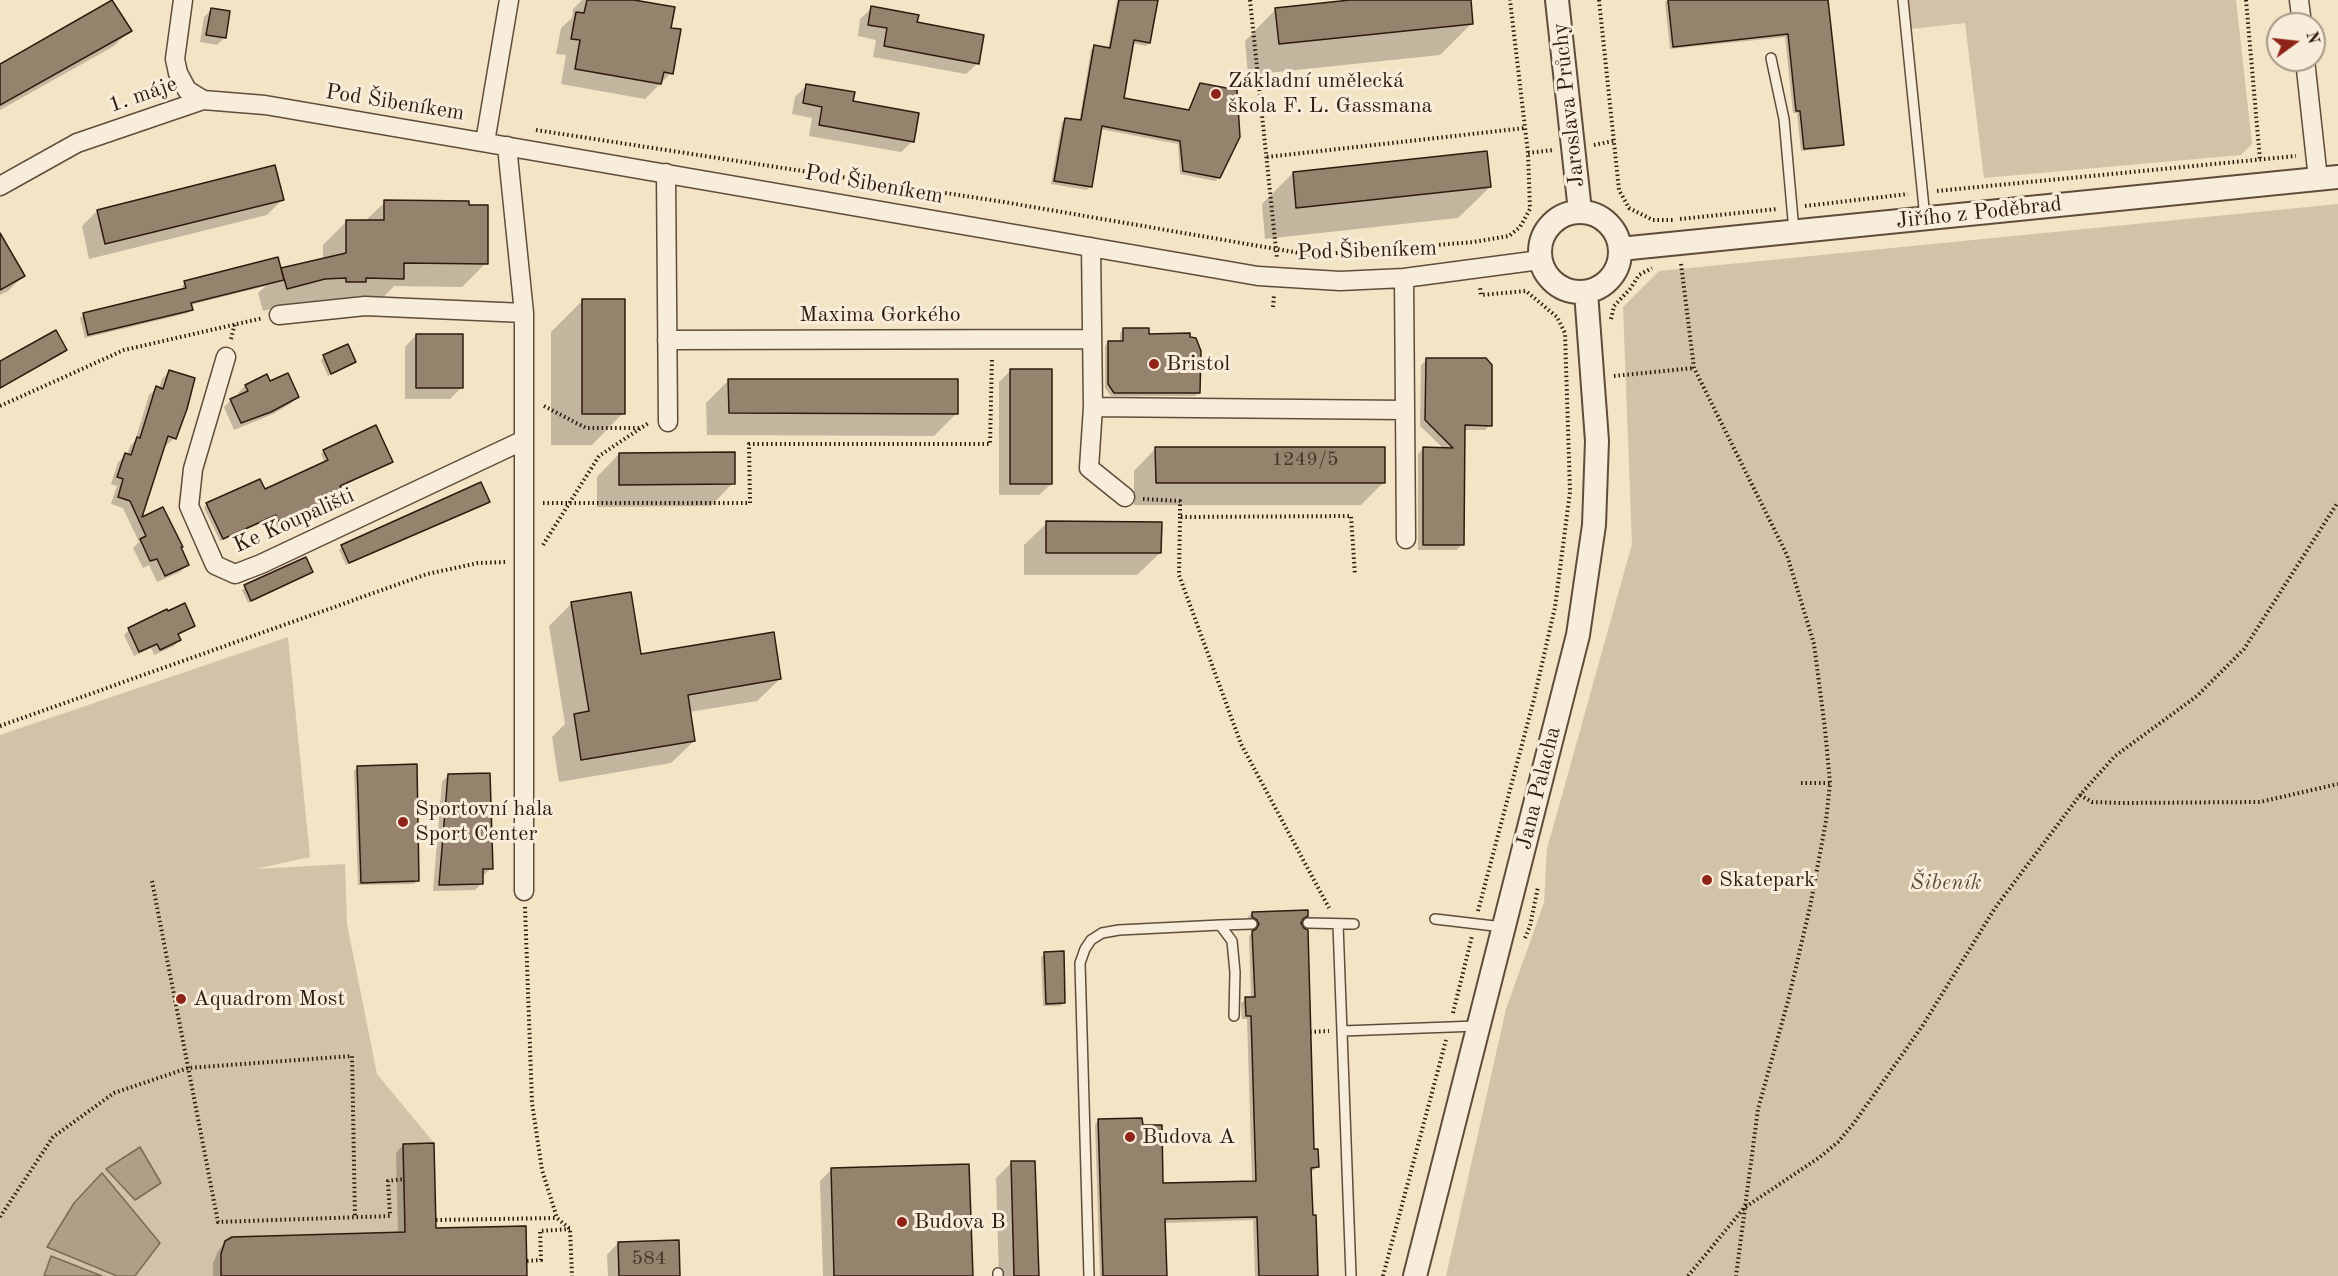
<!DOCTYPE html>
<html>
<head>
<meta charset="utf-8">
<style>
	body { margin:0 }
	#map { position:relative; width:2338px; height:1276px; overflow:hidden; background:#f3e4c6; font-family:"Old Standard TT",serif }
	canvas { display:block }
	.north { position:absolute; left:2266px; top:12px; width:60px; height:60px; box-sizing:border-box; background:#f7edda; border:2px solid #a79988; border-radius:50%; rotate:75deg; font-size:16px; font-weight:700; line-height:24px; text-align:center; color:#2f1a0d }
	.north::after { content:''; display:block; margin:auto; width:21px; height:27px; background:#8f2418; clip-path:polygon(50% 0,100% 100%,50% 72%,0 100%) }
</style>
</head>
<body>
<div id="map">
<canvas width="2338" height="1276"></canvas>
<div class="north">N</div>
</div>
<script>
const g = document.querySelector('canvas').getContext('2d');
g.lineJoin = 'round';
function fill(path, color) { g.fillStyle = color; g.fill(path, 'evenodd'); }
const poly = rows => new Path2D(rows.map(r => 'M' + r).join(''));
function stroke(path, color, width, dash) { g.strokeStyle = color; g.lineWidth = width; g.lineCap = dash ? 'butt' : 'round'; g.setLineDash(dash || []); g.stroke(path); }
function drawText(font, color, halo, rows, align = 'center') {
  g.font = font + ' "Old Standard TT",serif'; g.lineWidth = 6; g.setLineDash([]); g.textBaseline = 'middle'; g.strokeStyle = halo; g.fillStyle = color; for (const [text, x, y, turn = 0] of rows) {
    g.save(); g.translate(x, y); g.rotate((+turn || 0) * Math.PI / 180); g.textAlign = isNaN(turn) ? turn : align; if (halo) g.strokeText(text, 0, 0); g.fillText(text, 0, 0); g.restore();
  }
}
fill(poly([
	[1908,0,2236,0,2252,144,2241,155,1984,178,1965,23,1911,29],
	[2338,204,2338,1276,1446,1276,1506,1009,1544,903,1547,849,1632,544,1623,307,1659,271],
	[288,637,310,857,256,869,345,864,347,924,377,1074,434,1143,436,1228,526,1226,527,1276,0,1276,0,735]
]), '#d2c2a7');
const water = poly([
	[140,1147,161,1183,135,1200,106,1169,140,1147],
	[102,1173,160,1243,135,1276,117,1276,47,1247,74,1203,102,1173],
	[51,1256,102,1276,44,1276,51,1256]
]);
fill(water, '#b09f87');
stroke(water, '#7c6a56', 1.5);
fill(poly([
	[582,0,625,0,670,29,671,73,645,99,561,84,566,55,556,54,561,28,572,18,573,9],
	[1117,0,1157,0,1149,43,1146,46,1132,43,1122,99,1188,111,1200,84,1219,178,1215,181,1180,174,1178,144,1100,129,1090,186,1087,190,1051,184,1062,122,1066,119,1079,122,1091,50,1095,47,1108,49],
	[1363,0,1469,0,1472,23,1440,55,1248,75,1245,41,1276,9],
	[1668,0,1826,0,1842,144,1839,147,1801,151,1797,113,1793,113,1785,37,1670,49,1665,2],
	[113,1,130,30,114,46,0,110,0,65],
	[872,8,916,24,978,63,966,74,873,57,876,40,858,36,860,19],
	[212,9,224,38,217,45,200,42,204,17],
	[807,85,852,102,913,141,901,152,809,136,812,118,792,114,795,97],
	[1293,173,1490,187,1458,218,1265,239,1262,204],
	[282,200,267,215,89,259,82,226,97,211],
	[385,202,486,263,462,287,394,286,379,302,323,305,323,301,301,302,263,311,258,293,266,286,190,305,191,309,188,313,85,338,80,318,84,314,183,290,182,286,185,283,280,272,323,260,323,245,347,221,365,221],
	[0,250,23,276,8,291,0,295],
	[583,300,623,413,592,445,551,445,551,332],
	[1123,330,1148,336,1199,393,1195,396,1111,396,1105,388,1105,346,1108,342,1120,342,1120,333],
	[416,335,462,387,450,399,405,399,405,347],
	[324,357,354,362,328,376,321,360],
	[1426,360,1490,425,1485,430,1464,430,1462,544,1457,550,1418,550,1418,454,1423,448,1444,449,1420,426,1421,365],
	[1010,371,1051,484,1039,495,999,495,999,382],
	[169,372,174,438,167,445,163,444,139,519,188,565,180,572,157,582,149,565,143,568,133,548,139,542,123,508,111,504,117,486,111,484,118,462,127,455,130,446,135,441,149,395,157,388,159,389,162,379],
	[729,380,957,413,934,436,707,435,706,403],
	[269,383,297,397,290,404,273,414,234,430,224,407,231,400,240,396,238,393,245,386],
	[1156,448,1384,482,1361,505,1134,505,1134,471],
	[324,451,391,462,339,487,343,496,340,499,278,528,273,517,220,541,204,508,207,504,264,491,325,463,321,454],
	[619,454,733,483,711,506,597,507,597,477],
	[488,501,346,565,339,550,342,547],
	[1047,523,1160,553,1137,575,1024,575,1024,545],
	[311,572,248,603,242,590,245,587],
	[571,604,640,656,780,679,757,701,689,712,694,741,671,763,559,782,552,737,565,724,549,626],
	[193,626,177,636,179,640,174,646,154,655,151,648,134,656,124,635,129,630],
	[358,767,418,880,414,884,358,885,354,771],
	[448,775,491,868,484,875,481,875,482,883,475,890,433,891,442,782],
	[1252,913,1301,921,1313,1151,1317,1167,1313,1171,1309,1171,1316,1276,1255,1276,1253,1220,1164,1223,1165,1276,1100,1276,1095,1125,1099,1120,1162,1185,1252,1182,1247,1019,1242,1019,1241,1003,1246,999,1251,998,1249,936,1255,930,1254,924,1248,921,1248,917],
	[1045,954,1064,1002,1061,1006,1043,1006,1041,957],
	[403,1145,435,1230,526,1276,213,1276,213,1263,218,1251,226,1242,398,1233,396,1153],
	[1011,1163,1037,1276,999,1276,996,1178],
	[831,1170,971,1276,823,1276,820,1181],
	[618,1243,679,1276,608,1276,607,1255]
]), '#0003');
const building = poly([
	[112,0,132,31,0,105,0,64,112,0],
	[587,0,634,0,675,7,671,28,681,29,673,74,664,72,661,84,575,69,580,40,571,39,576,12,584,13,587,0],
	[1119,0,1158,0,1150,43,1134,40,1124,98,1189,110,1200,83,1237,90,1240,137,1220,178,1183,171,1180,141,1102,126,1092,187,1054,181,1065,118,1081,120,1094,45,1110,48,1119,0],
	[1350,0,1471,0,1473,24,1279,44,1275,8,1350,0],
	[1668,0,1828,0,1844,145,1804,149,1800,111,1796,111,1788,34,1673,47,1668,0],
	[871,6,919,15,917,22,984,35,979,64,884,46,887,28,868,25,871,6],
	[211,8,230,11,226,38,206,35,211,8],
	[806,84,855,92,853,101,919,113,914,142,819,125,822,107,803,103,806,84],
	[1487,151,1491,187,1296,208,1293,172,1487,151],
	[275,165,284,200,105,244,97,210,275,165],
	[384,200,469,201,469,205,488,205,488,264,404,263,404,279,366,278,366,282,346,282,346,278,325,279,287,289,281,268,346,253,346,220,384,220,384,200],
	[0,233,25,276,0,290,0,233],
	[278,257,284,280,191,303,193,310,88,335,83,313,186,288,184,281,278,257],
	[582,299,625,299,625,414,582,414,582,299],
	[1123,328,1149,328,1149,334,1190,333,1190,337,1196,338,1201,351,1200,393,1114,393,1108,384,1108,341,1123,341,1123,328],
	[56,330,67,350,0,388,0,361,56,330],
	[416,334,463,334,463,388,416,388,416,334],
	[348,344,356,362,331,374,323,355,348,344],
	[1426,358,1486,358,1492,365,1492,426,1465,425,1464,545,1423,545,1423,447,1453,448,1425,420,1426,358],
	[1010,369,1052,369,1052,484,1010,484,1010,369],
	[169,370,195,378,187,409,176,439,168,436,142,517,163,507,183,547,181,547,189,565,165,576,157,559,150,561,140,539,146,536,130,501,118,497,123,479,117,477,125,453,131,455,137,437,140,438,156,386,163,389,169,370],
	[288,373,299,397,271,412,241,423,230,399,248,391,245,385,267,374,270,381,288,373],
	[728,379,958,379,958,414,729,413,728,379],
	[376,425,393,462,340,486,345,497,281,525,276,515,223,539,206,503,260,479,265,489,328,460,323,450,376,425],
	[1155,447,1385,447,1385,483,1156,483,1155,447],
	[735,452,735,484,619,485,619,453,735,452],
	[481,482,490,502,349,563,341,545,481,482],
	[1046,521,1162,522,1161,553,1046,553,1046,521],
	[306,557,313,572,251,601,244,585,306,557],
	[631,592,641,654,774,632,781,679,688,695,695,741,581,760,574,714,589,711,571,602,631,592],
	[185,603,195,626,178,634,181,640,160,650,157,644,139,652,128,628,167,609,168,611,185,603],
	[417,764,419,881,361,883,357,766,417,764],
	[490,773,493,869,483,869,483,884,439,885,448,774,490,773],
	[1308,910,1308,916,1303,919,1301,923,1304,928,1308,930,1314,1149,1318,1149,1319,1167,1311,1168,1313,1215,1316,1215,1318,1276,1259,1276,1257,1217,1165,1219,1167,1276,1103,1276,1098,1119,1142,1118,1143,1125,1162,1125,1163,1183,1256,1181,1251,1016,1246,1016,1245,997,1255,997,1252,931,1256,929,1259,924,1257,920,1252,917,1252,912,1308,910],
	[1064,951,1065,1003,1046,1004,1044,952,1064,951],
	[434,1143,436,1228,526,1226,527,1276,221,1276,221,1254,225,1241,232,1237,405,1232,403,1144,434,1143],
	[1011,1161,1035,1161,1039,1276,1014,1276,1011,1161],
	[969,1164,973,1276,834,1276,831,1168,969,1164],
	[679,1240,680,1276,619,1276,618,1242,679,1240]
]);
fill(building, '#95836d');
stroke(building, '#2f1a0d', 1.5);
const service = poly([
	[1903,0,1925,218],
	[1771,58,1784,119,1794,231],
	[1435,919,1503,927],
	[1308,923,1354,924],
	[1338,924,1351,1276],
	[1220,925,1252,924],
	[1342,1031,1477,1026],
	[998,1273,998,1276],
	[1089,1276,1080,963,1085,949,1091,940,1102,933,1119,930,1220,925,1232,941,1235,972,1234,1016]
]);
const minor = poly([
	[183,0,175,59,178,73,187,90,203,100],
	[2299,0,2302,24],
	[2305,60,2318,179],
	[485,142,509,0],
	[507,146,524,313,524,891],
	[666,173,668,422],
	[0,186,77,143,203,100,265,105,464,139,1258,276,1340,281,1404,278,1540,260],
	[1091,247,1093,407,1089,468,1125,497],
	[1404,278,1406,539],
	[279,315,365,306,524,313],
	[667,340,1092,339],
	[226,357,193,469,189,506,215,565,235,574,261,564,524,440],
	[1093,407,1405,410]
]);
const tertiary = poly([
	[1557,0,1580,211],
	'1540 252a40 40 0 1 1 80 0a40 40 0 1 1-80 0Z',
	[1620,249,2338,177],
	[1415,1276,1578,635,1594,525,1597,441,1586,292]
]);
stroke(service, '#604c3b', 12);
stroke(minor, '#604c3b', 21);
stroke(tertiary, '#604c3b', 26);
stroke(poly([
	[1250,0,1277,259],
	[1599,0,1619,190,1629,208,1653,220,1675,220],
	[2246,0,2260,160],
	[536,130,1004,202,1311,255,1474,242,1509,236,1520,227,1530,209,1528,153,1510,0],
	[1594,145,1613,141],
	[1528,153,1553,150],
	[1267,157,1525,128],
	[1937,191,2296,156],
	[1805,206,1908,194],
	[1680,219,1777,209],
	[1681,264,1694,368,1787,555,1814,644,1825,729,1830,783,1826,821,1810,907,1788,1001,1758,1109,1736,1276],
	[1273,307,1274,295],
	[1611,319,1614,306,1630,289,1639,275,1652,268],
	[231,339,235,323],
	[1614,376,1694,368],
	[0,406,124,350,263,318],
	[544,406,586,428,642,428],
	[1143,499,1180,501,1180,517,1351,516,1355,575],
	[543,503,750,503,749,444,990,444,992,357],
	[1180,517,1179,575,1241,744,1329,908],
	[543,545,599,456,650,422],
	[0,726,427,574,478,563,506,562],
	[1801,783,1830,783],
	[2080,795,2092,802,2122,803,2260,802,2338,784],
	[152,881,218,1222,390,1216,388,1181,404,1179],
	[525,907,532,1103,542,1170,557,1218,570,1229,572,1276],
	[1478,911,1534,699,1555,607,1570,492,1565,333,1557,317,1526,291,1481,295,1480,287],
	[1525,938,1530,926,1538,887],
	[1453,1013,1472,936],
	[1310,1032,1329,1031],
	[0,1217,53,1137,114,1093,188,1068,352,1056,355,1217],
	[436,1220,557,1218],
	[527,1261,541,1260,540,1231,570,1229],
	[1383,1276,1446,1040],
	[1688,1276,1744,1208,1820,1157,1838,1142,1854,1123,1923,1025,1995,908,2080,795,2115,756,2197,696,2244,649,2338,502]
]), '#2f1a0d', 4, [1.5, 3]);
stroke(service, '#f7edda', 9);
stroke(minor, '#f7edda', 18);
stroke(tertiary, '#f7edda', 22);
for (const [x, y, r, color] of [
	[1216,94,6,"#8f2418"],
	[1154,364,6,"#8f2418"],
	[403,822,6,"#8f2418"],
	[1707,880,6,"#8f2418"],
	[181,999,6,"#8f2418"],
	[1130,1137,6,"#8f2418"],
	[902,1222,6,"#8f2418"]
]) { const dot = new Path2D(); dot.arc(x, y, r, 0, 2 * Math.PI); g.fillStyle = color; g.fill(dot); stroke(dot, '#f7edda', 2); }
drawText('20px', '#483425', null, [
	["1249/5",1305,460],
	["584",649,1259]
]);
drawText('22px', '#2f1a0d', '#f7edda', [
	["Základní umělecká",1228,81],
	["škola F. L. Gassmana",1228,106],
	["Bristol",1166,364],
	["Sportovní hala",415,809],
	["Sport Center",415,834],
	["Skatepark",1719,880],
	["Aquadrom Most",193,999],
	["Budova A",1142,1137],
	["Budova B",914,1222]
], 'left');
drawText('22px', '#2f1a0d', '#f7edda', [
	["1. máje",143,95,-19],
	["Pod Šibeníkem",395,103,9],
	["Jaroslava Průchy",1569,105,-96],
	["Pod Šibeníkem",874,185,10],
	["Jiřího z Poděbrad",1979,213,-6],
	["Pod Šibeníkem",1367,251,-2],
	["Maxima Gorkého",880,315],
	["Ke Koupališti",294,521,-24],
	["Jana Palacha",1539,788,-76]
]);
drawText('italic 22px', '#604c3b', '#f7edda', [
	["Šibeník",1946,883]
]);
</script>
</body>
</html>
